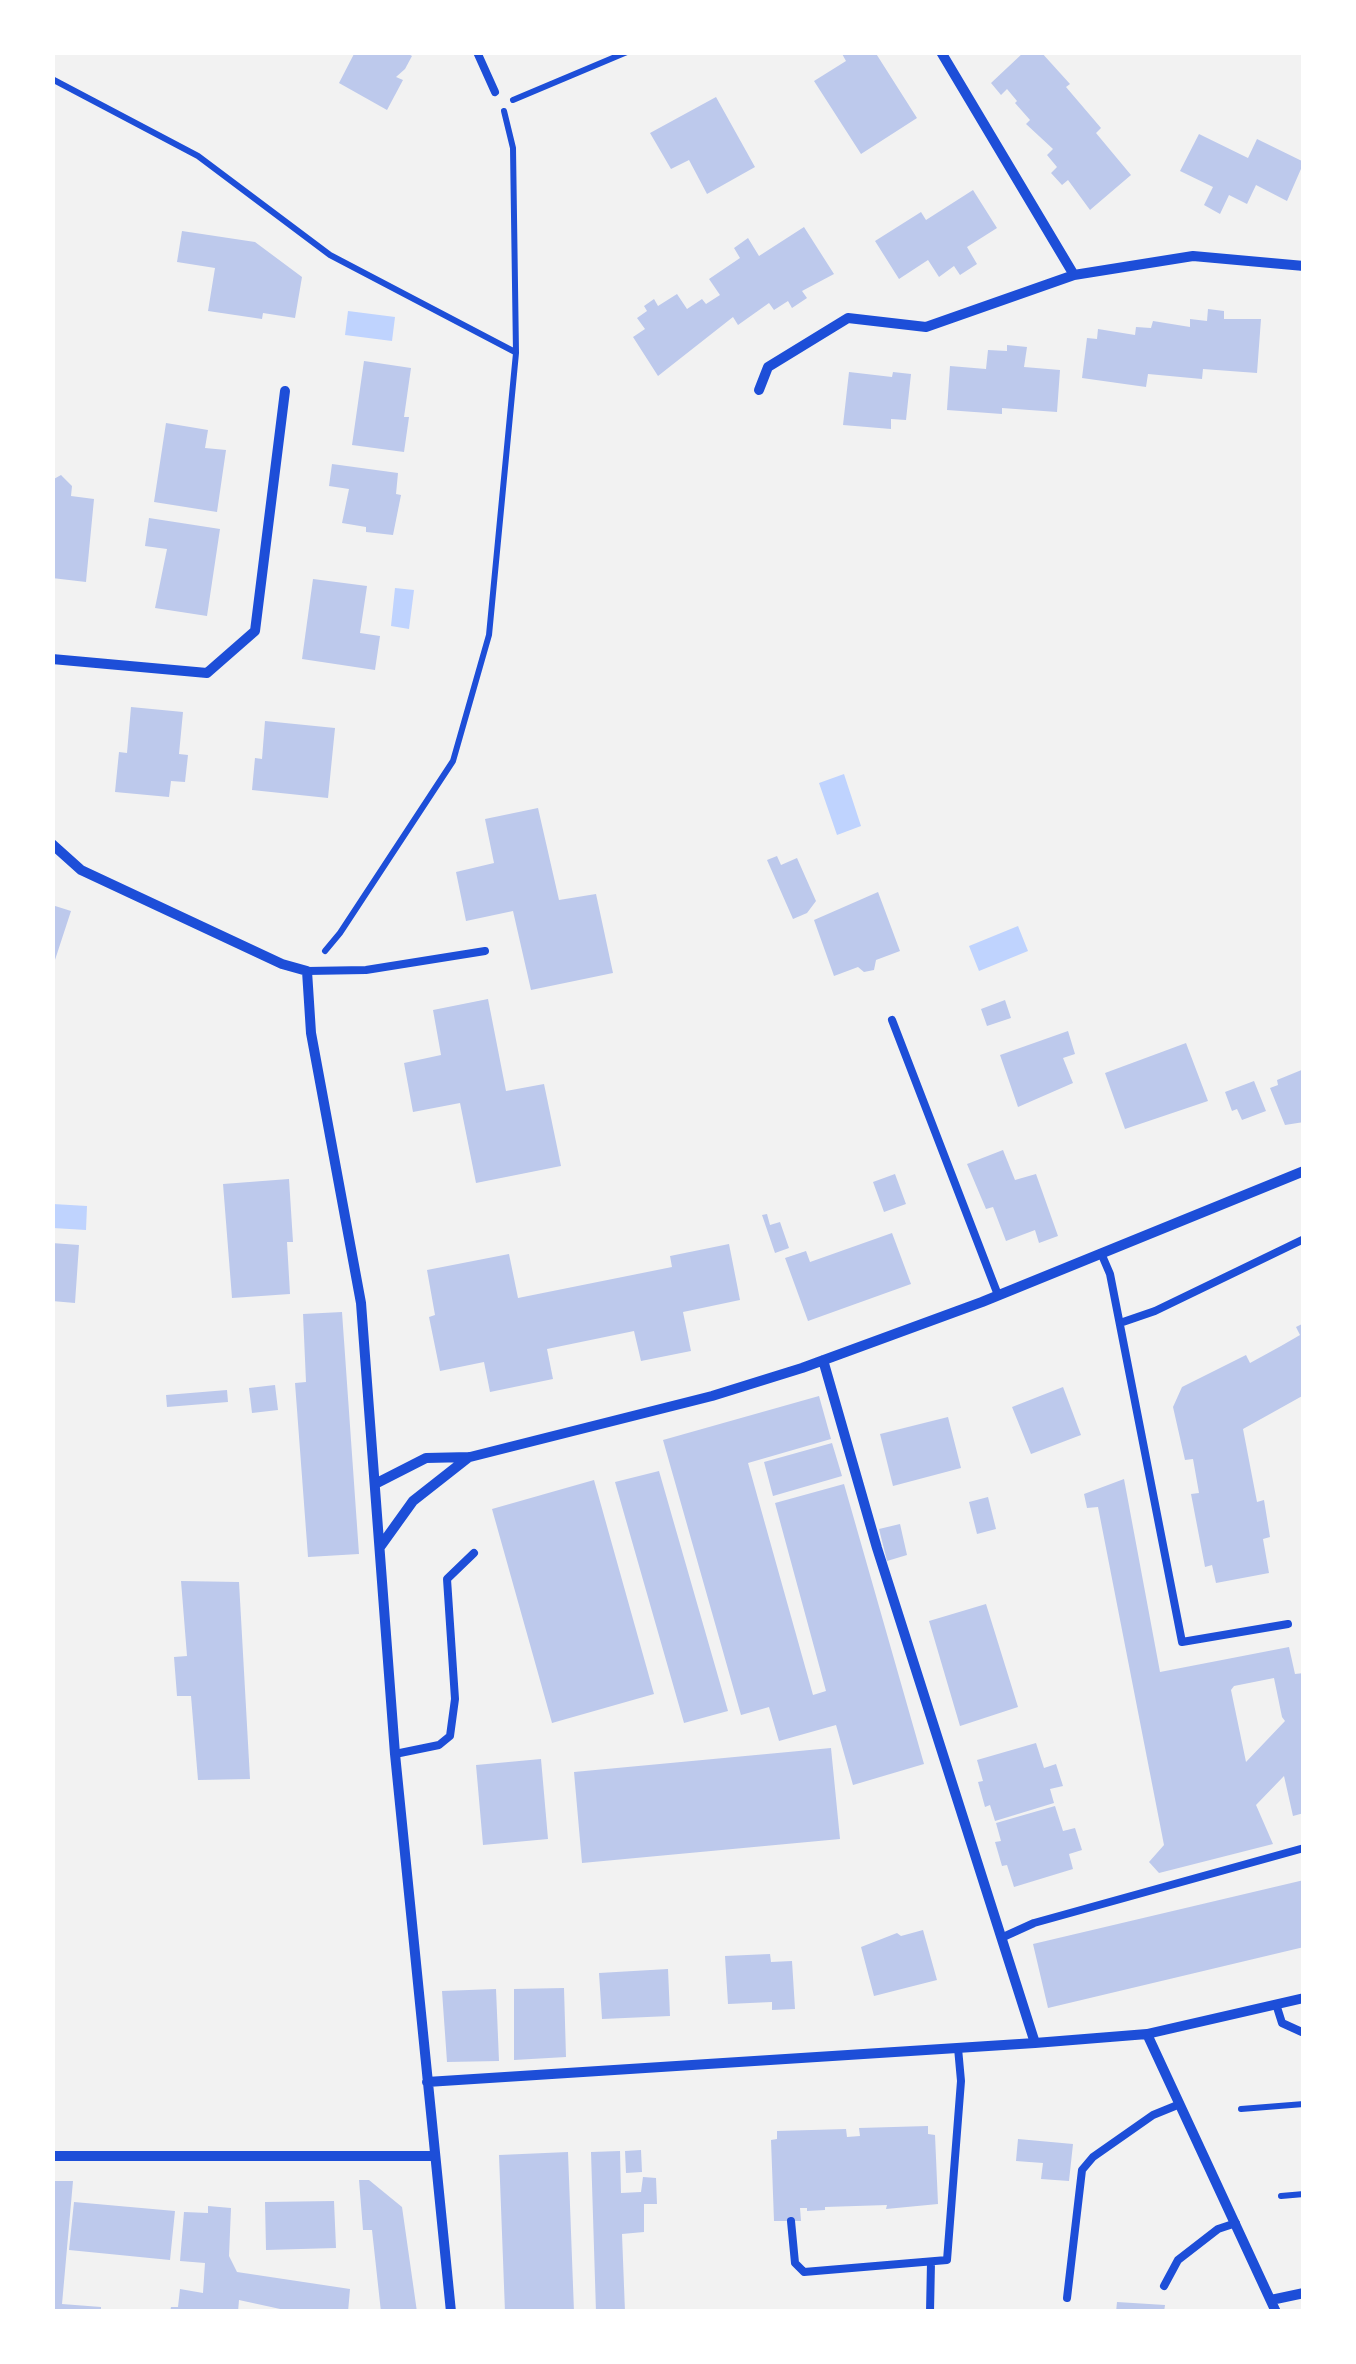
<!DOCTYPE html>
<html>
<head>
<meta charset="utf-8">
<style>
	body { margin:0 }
	#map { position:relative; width:1356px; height:2364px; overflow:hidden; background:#f2f2f2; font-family:Karla,sans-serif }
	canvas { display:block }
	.frame { position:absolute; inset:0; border:55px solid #fff; pointer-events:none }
</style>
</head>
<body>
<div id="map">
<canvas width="1356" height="2364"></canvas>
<div class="frame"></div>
</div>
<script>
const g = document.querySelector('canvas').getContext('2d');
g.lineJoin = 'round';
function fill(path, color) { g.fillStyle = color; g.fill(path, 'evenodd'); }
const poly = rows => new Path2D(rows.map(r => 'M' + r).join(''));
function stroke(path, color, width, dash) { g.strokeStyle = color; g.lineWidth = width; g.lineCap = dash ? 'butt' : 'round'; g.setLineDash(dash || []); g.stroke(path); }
fill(poly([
	[348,311,395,317,392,341,345,335],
	[395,588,414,590,409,629,391,626],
	[844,774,861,826,837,835,819,783],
	[1018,926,1028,951,979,971,969,946],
	[53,1204,87,1206,86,1230,53,1228]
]), '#bfd3fe');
fill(poly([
	[355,52,405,52,412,56,405,69,396,77,403,80,387,110,339,83],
	[841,52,875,52,917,118,861,154,814,81,846,61],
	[1024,52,1041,52,1070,84,1066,87,1101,128,1096,133,1131,175,1090,210,1068,180,1062,185,1051,173,1057,167,1047,155,1053,149,1026,124,1030,120,1015,103,1017,101,1007,89,1001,95,991,83],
	[716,97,755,167,707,194,689,160,671,169,650,133],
	[1199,134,1248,158,1257,139,1304,162,1287,201,1256,185,1247,204,1229,195,1220,214,1204,205,1213,187,1180,171],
	[973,190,997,228,967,247,977,264,960,275,954,266,939,277,928,260,899,279,875,241,921,212,926,220],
	[804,227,834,274,802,291,807,298,792,308,788,301,774,310,769,303,738,325,733,317,658,376,633,337,645,329,637,318,647,311,644,306,654,299,658,306,677,294,687,309,702,299,706,304,720,295,709,279,740,258,734,248,748,238,759,256],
	[182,231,255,242,302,277,295,318,263,313,262,319,208,311,215,268,177,262],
	[1208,309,1224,311,1224,319,1261,319,1257,373,1203,369,1202,379,1148,374,1146,387,1082,378,1087,338,1097,339,1098,329,1135,335,1136,327,1151,328,1153,321,1190,327,1190,319,1207,321],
	[1007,345,1027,347,1024,367,1060,370,1057,412,1002,408,1002,414,947,410,950,366,986,369,988,350,1007,351],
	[364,361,411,368,404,417,409,417,404,452,352,445],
	[849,372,892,377,893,372,911,374,906,420,891,419,891,429,843,425],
	[166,423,208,430,205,448,226,450,217,512,154,502],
	[332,464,398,473,396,494,401,495,393,535,366,532,366,527,342,523,349,489,329,486],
	[61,475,72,486,71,496,94,499,86,582,52,578,52,480],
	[149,518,220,529,207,616,155,608,167,549,145,546],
	[313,579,367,586,360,633,380,636,375,670,302,659],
	[131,707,183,712,179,754,188,755,185,782,171,781,169,797,115,792,119,752,127,753],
	[265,721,335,728,328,798,252,790,255,758,262,759],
	[538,808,559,900,596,894,613,973,531,990,513,911,466,921,456,872,494,863,485,819],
	[777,856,781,865,797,858,816,901,807,913,793,919,767,860],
	[878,892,900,951,876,960,874,970,864,972,858,967,834,976,814,920],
	[52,905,71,911,53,966,52,966],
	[488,999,506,1091,544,1084,561,1166,476,1183,460,1103,413,1112,404,1063,441,1055,433,1010],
	[1005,1000,1011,1018,987,1026,981,1009],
	[1068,1031,1075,1054,1063,1058,1073,1083,1018,1107,1000,1055],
	[1186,1043,1208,1101,1125,1129,1105,1073],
	[1304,1069,1304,1122,1285,1125,1270,1088,1278,1085,1277,1080],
	[1254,1081,1266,1111,1242,1120,1237,1109,1232,1111,1225,1092],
	[1003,1150,1015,1180,1036,1174,1058,1236,1039,1243,1035,1230,1006,1241,993,1207,986,1209,967,1164],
	[895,1174,906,1204,884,1212,873,1182],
	[289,1179,293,1242,287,1242,290,1294,232,1298,223,1184],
	[767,1214,770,1225,780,1222,789,1248,775,1253,762,1215],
	[892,1233,911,1284,808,1321,785,1258,806,1251,810,1262],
	[52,1243,79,1245,75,1303,52,1301],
	[729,1244,740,1300,683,1312,691,1351,641,1361,634,1331,547,1349,553,1379,490,1392,484,1362,440,1371,429,1317,435,1315,427,1270,509,1254,518,1298,672,1267,670,1256],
	[342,1312,359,1554,308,1557,295,1383,306,1382,303,1314],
	[1304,1323,1304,1395,1243,1429,1257,1502,1264,1500,1270,1537,1263,1539,1269,1573,1216,1583,1212,1565,1205,1567,1191,1494,1199,1493,1193,1459,1185,1460,1173,1407,1182,1387,1246,1355,1250,1363,1281,1346,1300,1335,1296,1327],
	[275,1385,278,1410,252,1413,249,1388],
	[1063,1387,1081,1435,1031,1454,1012,1407],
	[227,1390,228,1402,167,1407,166,1395],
	[819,1396,831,1439,748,1463,813,1695,826,1691,775,1503,844,1484,924,1764,853,1785,836,1725,779,1741,769,1707,741,1715,663,1440],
	[948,1417,961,1468,893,1486,880,1434],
	[832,1443,842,1476,773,1496,764,1462],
	[659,1471,728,1711,684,1723,615,1482],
	[1124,1479,1160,1672,1289,1647,1295,1674,1304,1673,1304,1813,1293,1816,1284,1776,1256,1805,1273,1844,1159,1873,1149,1862,1164,1845,1098,1507,1087,1508,1084,1494],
	[1274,1678,1282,1717,1285,1721,1246,1762,1231,1690,1234,1686],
	[594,1480,654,1694,552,1723,492,1509],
	[988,1497,996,1529,977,1534,969,1502],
	[900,1524,907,1555,887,1561,879,1529],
	[181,1581,239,1582,250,1779,198,1780,191,1696,177,1696,174,1657,187,1656],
	[986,1604,1018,1707,960,1726,929,1621],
	[1036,1743,1044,1768,1056,1764,1063,1786,1050,1789,1054,1803,995,1821,990,1805,985,1807,978,1782,983,1781,977,1760],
	[831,1748,840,1839,582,1863,574,1772],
	[541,1759,548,1839,483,1845,476,1765],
	[1055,1806,1063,1831,1075,1828,1082,1850,1069,1854,1073,1869,1014,1887,1007,1865,1002,1866,995,1842,1001,1841,996,1823],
	[1304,1880,1304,1947,1048,2008,1033,1944],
	[923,1930,937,1980,874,1996,861,1947,897,1933,901,1936],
	[770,1954,771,1962,792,1961,795,2009,772,2010,772,2002,728,2004,725,1956],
	[668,1969,670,2016,602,2019,599,1973],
	[564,1988,566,2057,514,2060,514,1989],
	[496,1989,499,2061,447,2062,442,1991],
	[928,2126,928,2134,935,2135,938,2204,886,2209,887,2205,825,2207,825,2210,807,2211,807,2208,800,2208,801,2221,774,2221,771,2140,777,2139,777,2131,846,2129,847,2137,860,2136,859,2128],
	[1018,2139,1073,2144,1069,2181,1041,2179,1043,2163,1016,2161],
	[641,2150,642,2172,626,2173,625,2151],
	[620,2151,621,2193,641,2192,643,2177,656,2178,657,2204,644,2204,644,2232,622,2234,625,2312,596,2312,591,2152],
	[568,2152,574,2312,505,2312,499,2155],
	[359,2180,369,2180,402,2207,417,2312,381,2312,372,2230,363,2230],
	[52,2181,73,2181,62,2304,101,2307,101,2312,52,2312],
	[334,2201,336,2248,266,2250,265,2202],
	[74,2202,175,2211,170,2260,69,2250],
	[208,2206,231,2208,229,2256,237,2272,350,2289,348,2312,294,2312,239,2300,238,2312,170,2312,171,2307,178,2307,180,2289,203,2293,205,2263,180,2261,184,2212,208,2213],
	[1117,2302,1165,2305,1164,2312,1116,2312]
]), '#bdc9ec');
stroke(poly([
	[52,79,198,156,330,255,515,352],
	[513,100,627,52],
	[325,951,340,933,453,761,489,635,516,353,513,148,504,111],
	[1241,2109,1304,2104],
	[1281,2196,1304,2194]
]), '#1d4ed8', 6);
stroke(poly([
	[477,52,495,92],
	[307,971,366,970,485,951],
	[892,1020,998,1295],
	[1101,1253,1110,1274,1182,1642,1288,1624],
	[1120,1323,1155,1311,1304,1239],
	[395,1754,439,1745,450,1736,455,1699,447,1579,474,1553],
	[1001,1938,1034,1923,1304,1848],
	[1276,2004,1282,2023,1304,2033],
	[791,2221,795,2263,804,2272,947,2260,961,2081,958,2048],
	[1164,2286,1178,2260,1218,2229,1236,2223],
	[1067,2298,1082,2170,1093,2157,1153,2115,1180,2104],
	[930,2312,931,2262]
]), '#1d4ed8', 8);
stroke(poly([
	[941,52,1074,275],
	[759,390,768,367,848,318,926,327,1074,275,1193,256,1304,266],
	[52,659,207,673,255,631,285,391],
	[52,844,81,870,282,964,307,971,311,1033,361,1303,395,1754,451,2312],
	[823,1360,877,1548,1035,2043,1147,2034,1304,1998],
	[375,1484,426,1458,470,1457,712,1396,802,1368,982,1302,1304,1171],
	[380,1547,413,1501,469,1457],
	[1147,2034,1276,2312],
	[427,2082,1035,2043],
	[52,2156,433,2156],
	[1271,2300,1304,2293]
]), '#1d4ed8', 10);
</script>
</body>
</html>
